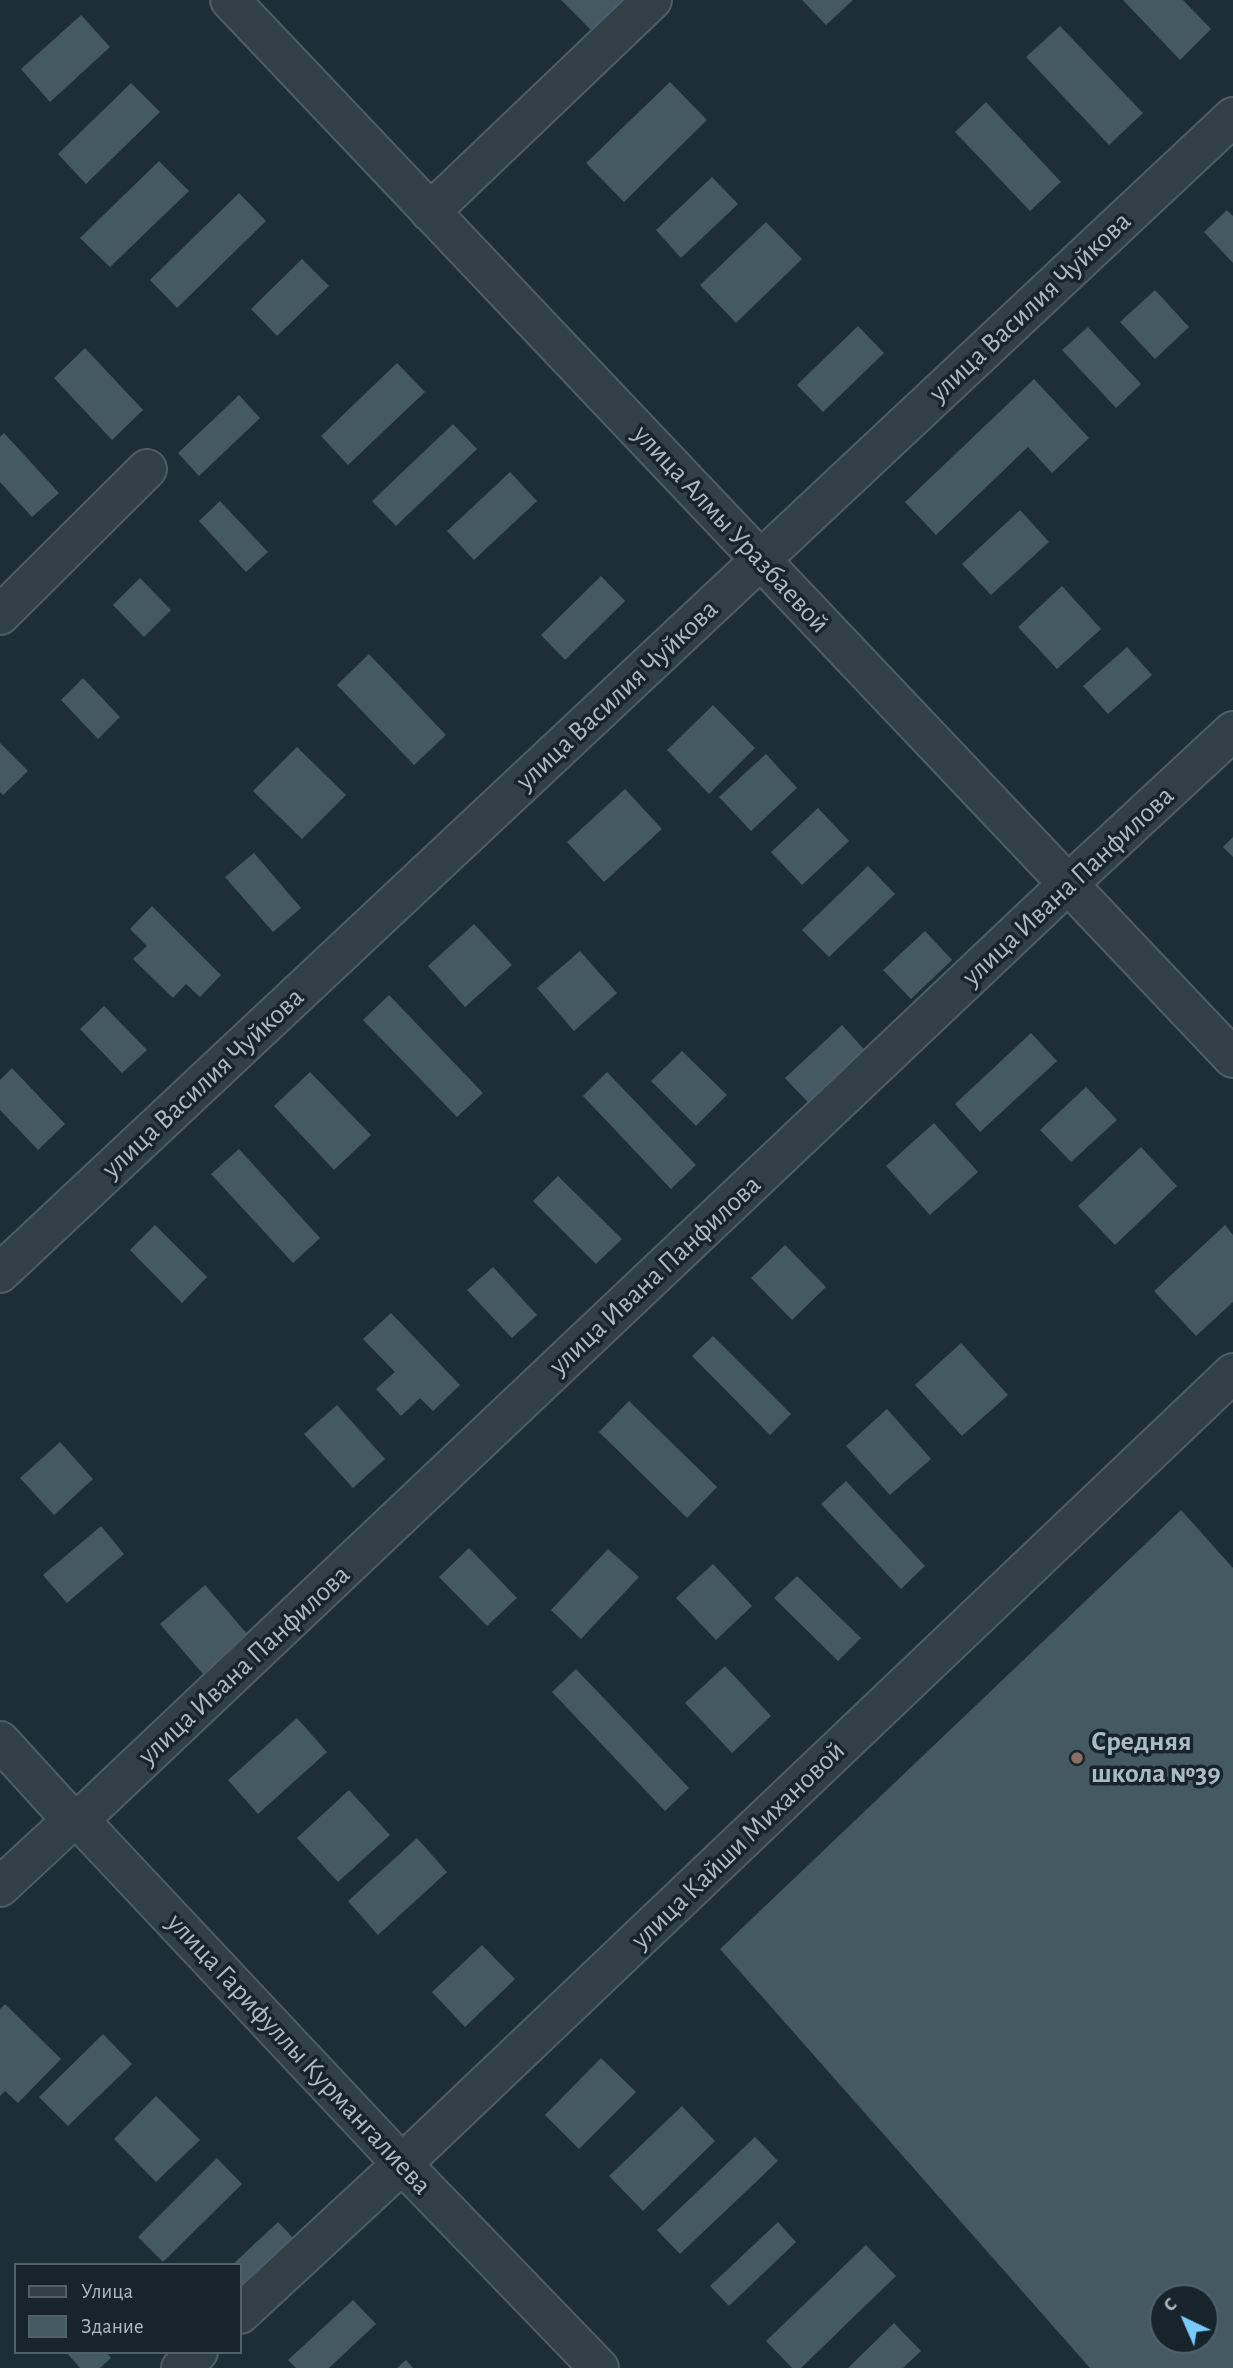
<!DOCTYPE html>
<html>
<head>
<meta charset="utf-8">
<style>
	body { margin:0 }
	#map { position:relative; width:1233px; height:2368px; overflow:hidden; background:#1e2e36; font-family:"Alegreya Sans",sans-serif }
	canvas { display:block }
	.legend { position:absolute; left:14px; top:2263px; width:228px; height:91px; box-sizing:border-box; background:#17242b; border:2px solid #526068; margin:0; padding:9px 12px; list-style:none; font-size:21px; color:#abbbc4 }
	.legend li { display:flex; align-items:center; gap:14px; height:35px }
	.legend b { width:35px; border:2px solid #526068 }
	.north { position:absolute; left:1149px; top:2284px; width:70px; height:70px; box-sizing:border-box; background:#17242b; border:2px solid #526068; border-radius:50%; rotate:316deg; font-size:19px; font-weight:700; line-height:28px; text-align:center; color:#abbbc4 }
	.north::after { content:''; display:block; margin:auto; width:24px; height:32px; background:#77ccfd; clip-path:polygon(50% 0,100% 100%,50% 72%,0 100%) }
</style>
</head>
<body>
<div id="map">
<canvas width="1233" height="2368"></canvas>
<ul class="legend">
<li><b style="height:9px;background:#314047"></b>Улица</li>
<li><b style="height:19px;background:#455963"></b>Здание</li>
</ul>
<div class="north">С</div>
</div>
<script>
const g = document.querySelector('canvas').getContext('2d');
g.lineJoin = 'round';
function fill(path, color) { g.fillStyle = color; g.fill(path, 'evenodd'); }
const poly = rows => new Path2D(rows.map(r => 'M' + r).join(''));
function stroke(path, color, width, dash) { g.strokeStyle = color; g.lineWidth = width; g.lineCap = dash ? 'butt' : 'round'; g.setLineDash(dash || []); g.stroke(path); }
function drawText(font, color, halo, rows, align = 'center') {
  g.font = font + ' "Alegreya Sans",sans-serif'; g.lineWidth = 7; g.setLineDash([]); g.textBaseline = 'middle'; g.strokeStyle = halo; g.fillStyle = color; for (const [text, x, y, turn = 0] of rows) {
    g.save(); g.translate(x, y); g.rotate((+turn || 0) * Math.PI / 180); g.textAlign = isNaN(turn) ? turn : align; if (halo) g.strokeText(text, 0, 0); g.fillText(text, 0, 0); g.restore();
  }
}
fill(poly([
	[561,0,625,0,593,32],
	[802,0,853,0,826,25],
	[1123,0,1183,0,1211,29,1180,60],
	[81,15,110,47,50,102,21,69],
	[1060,26,1143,113,1109,145,1026,57],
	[670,82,707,120,624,202,586,163],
	[131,83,160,112,86,184,58,154],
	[986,102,1061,182,1030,211,955,132],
	[159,161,189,191,110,267,80,238],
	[712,177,738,204,681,258,656,230],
	[239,193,266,221,177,308,150,280],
	[1227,210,1233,216,1233,263,1204,232],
	[766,222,802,259,736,323,700,285],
	[302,259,329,286,277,336,251,309],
	[1155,290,1189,327,1155,359,1120,322],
	[858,326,884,353,823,412,797,385],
	[1088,327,1141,384,1116,408,1062,350],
	[85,348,143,410,112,440,54,378],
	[397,363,425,392,348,465,321,436],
	[1034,379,1089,438,1052,473,1028,447,936,535,905,502],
	[239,395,260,418,199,476,178,453],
	[453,424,477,449,396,526,372,501],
	[4,433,59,493,32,517,0,482,0,437],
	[510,472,537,501,474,560,447,531],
	[220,501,268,552,246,572,199,521],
	[1020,510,1049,542,991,595,962,564],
	[601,576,625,601,565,660,541,635],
	[140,578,171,610,144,637,113,605],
	[1062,586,1101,629,1057,669,1018,627],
	[1127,647,1152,675,1108,714,1083,686],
	[369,654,446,735,414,765,337,685],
	[83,678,120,717,98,739,61,700],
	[713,705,755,748,709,794,667,750],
	[0,743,28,771,3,795,0,792],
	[297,747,346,795,302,839,253,791],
	[766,754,797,788,751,831,719,797],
	[625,789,662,829,604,882,567,842],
	[818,808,849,841,802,885,771,852],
	[1233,837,1233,857,1223,847],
	[254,853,301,908,273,932,225,877],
	[868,866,895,894,829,957,802,930],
	[152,906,221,975,200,997,186,984,173,998,133,959,147,946,130,929],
	[474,924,512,965,465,1007,428,966],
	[925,931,952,960,911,999,883,970],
	[580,951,617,993,574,1031,537,988],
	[389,995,483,1093,457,1117,363,1020],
	[104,1006,147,1050,122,1073,80,1029],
	[842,1025,873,1059,816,1111,785,1078],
	[1031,1033,1057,1061,980,1132,955,1104],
	[682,1051,727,1095,696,1126,651,1081],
	[12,1068,65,1124,38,1150,0,1110,0,1080],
	[310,1072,371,1135,334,1170,274,1106],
	[607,1072,696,1165,671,1189,583,1096],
	[1086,1087,1117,1120,1071,1162,1040,1130],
	[934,1123,978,1172,930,1215,886,1166],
	[1141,1147,1177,1186,1115,1245,1078,1206],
	[239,1149,320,1238,293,1263,211,1174],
	[558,1176,622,1239,596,1264,533,1201],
	[155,1225,207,1277,182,1303,130,1250],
	[1225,1225,1233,1235,1233,1302,1196,1336,1154,1291],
	[785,1245,826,1287,792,1320,751,1278],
	[493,1267,537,1315,512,1338,467,1290],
	[391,1313,460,1385,433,1411,420,1398,401,1416,376,1389,395,1372,363,1339],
	[713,1336,791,1414,770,1435,692,1356],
	[961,1343,1008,1395,962,1436,915,1385],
	[629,1401,717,1487,687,1518,599,1432],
	[337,1405,385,1459,353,1488,304,1434],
	[887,1409,931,1459,890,1495,846,1446],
	[60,1442,93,1479,54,1515,20,1478],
	[846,1481,925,1566,901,1589,821,1504],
	[1181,1510,1233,1568,1233,2368,1090,2368,720,1949],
	[1163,2298,1205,2298,1205,2340,1163,2340],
	[101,1526,124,1554,67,1603,43,1575],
	[469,1548,517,1598,487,1626,439,1577],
	[608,1549,639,1577,581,1639,551,1610],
	[713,1564,752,1606,716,1640,676,1598],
	[797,1576,861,1638,838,1661,774,1598],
	[205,1585,254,1642,209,1681,160,1624],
	[725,1666,771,1716,732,1753,685,1703],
	[576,1669,689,1788,665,1811,552,1692],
	[297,1718,327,1752,258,1814,228,1780],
	[349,1790,390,1835,338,1882,297,1838],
	[417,1838,447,1872,378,1935,348,1901],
	[482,1945,515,1979,465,2027,432,1992],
	[5,2004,61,2059,18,2103,5,2091,0,2096,0,2009],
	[103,2034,132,2064,68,2126,39,2097],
	[601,2058,636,2092,579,2149,545,2115],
	[156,2096,200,2140,156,2182,114,2139],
	[682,2106,715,2141,643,2211,609,2176],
	[755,2137,778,2161,680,2254,657,2230],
	[217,2158,242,2184,163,2262,138,2237],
	[278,2222,301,2246,240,2303,240,2265,232,2265],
	[778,2222,796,2242,729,2306,710,2286],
	[866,2245,896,2276,801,2368,792,2368,766,2341],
	[353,2300,376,2324,329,2368,296,2368,288,2360],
	[894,2323,921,2351,903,2368,848,2368],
	[66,2352,106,2352,111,2358,100,2368,80,2368],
	[406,2360,413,2368,397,2368]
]), '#455963');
const minor = poly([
	[230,0,1233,1058],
	[430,212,652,0],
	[0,615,147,469],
	[0,1273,1233,117],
	[0,1741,72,1820,79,1820,402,2164,599,2368],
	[79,1820,1068,884,1233,731],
	[0,1887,72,1820],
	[240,2314,402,2164,1233,1373],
	[181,2368,198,2352]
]);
stroke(minor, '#4f5d65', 42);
stroke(minor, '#314047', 38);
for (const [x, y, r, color] of [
	[1077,1758,7,"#8d6e63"]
]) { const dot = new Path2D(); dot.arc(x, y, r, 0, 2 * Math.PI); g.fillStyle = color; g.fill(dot); stroke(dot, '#17242b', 2.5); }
drawText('28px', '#abbbc4', '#17242b', [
	["улица Василия Чуйкова",1030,307,-43],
	["улица Алмы Уразбаевой",731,529,47],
	["улица Василия Чуйкова",617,695,-43],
	["улица Ивана Панфилова",1068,886,-43],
	["улица Василия Чуйкова",203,1083,-43],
	["улица Ивана Панфилова",655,1275,-43],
	["улица Ивана Панфилова",244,1665,-43],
	["улица Кайши Михановой",738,1845,-44],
	["улица Гарифуллы Курмангалиева",299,2054,47]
]);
drawText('bold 28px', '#abbbc4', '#17242b', [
	["Средняя",1091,1742],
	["школа №39",1091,1774]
], 'left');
</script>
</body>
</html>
